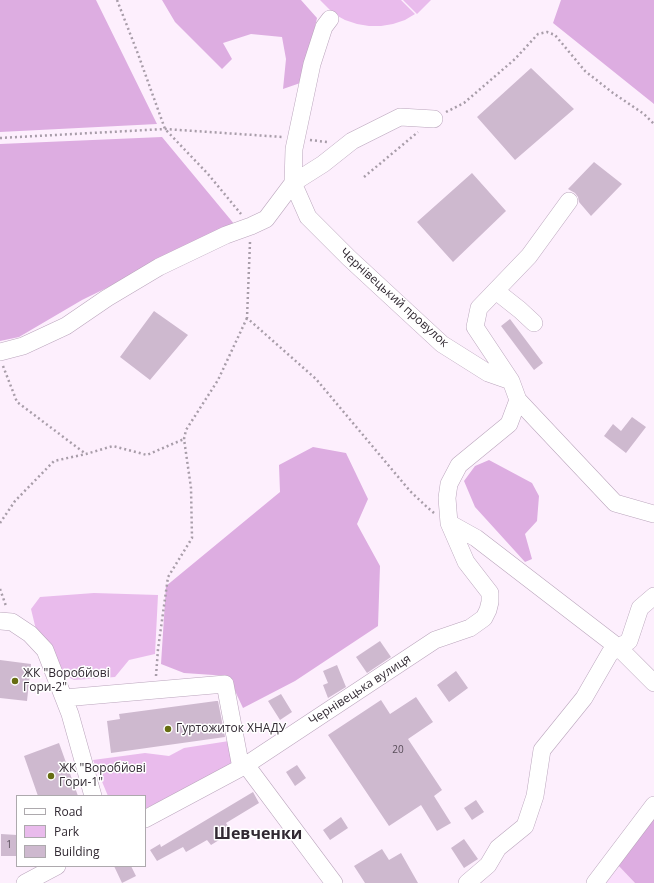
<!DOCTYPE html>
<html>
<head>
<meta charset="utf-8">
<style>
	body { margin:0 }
	#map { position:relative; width:654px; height:883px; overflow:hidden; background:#fdeffd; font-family:"Open Sans",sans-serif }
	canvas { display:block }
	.legend { position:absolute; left:16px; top:795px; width:130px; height:72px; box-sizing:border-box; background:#fff; border:1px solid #ada9ad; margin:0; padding:5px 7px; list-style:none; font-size:12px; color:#312932 }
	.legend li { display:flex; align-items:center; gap:8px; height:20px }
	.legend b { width:20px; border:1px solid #ada9ad }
</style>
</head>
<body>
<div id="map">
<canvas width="654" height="883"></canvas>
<ul class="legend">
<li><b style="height:5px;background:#fff"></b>Road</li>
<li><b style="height:11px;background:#e9bbec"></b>Park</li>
<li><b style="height:11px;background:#ceb9cf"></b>Building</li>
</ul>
</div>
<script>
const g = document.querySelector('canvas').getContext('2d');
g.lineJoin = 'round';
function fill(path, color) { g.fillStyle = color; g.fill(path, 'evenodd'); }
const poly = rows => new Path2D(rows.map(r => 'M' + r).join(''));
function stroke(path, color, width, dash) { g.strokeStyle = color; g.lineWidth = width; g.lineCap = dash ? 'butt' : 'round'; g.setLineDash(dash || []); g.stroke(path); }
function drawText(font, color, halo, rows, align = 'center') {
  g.font = font + ' "Open Sans",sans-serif'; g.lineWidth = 3; g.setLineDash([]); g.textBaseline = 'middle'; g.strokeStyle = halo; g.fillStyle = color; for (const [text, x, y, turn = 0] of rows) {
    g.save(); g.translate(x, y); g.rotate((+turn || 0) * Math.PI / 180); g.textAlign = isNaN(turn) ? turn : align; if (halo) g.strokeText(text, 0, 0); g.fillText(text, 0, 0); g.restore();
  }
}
fill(poly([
	[613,860,635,883,595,883]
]), '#fadffc');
fill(poly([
	[320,0,401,0,415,14,405,20,393,24,381,26,369,26,357,24,345,20,334,14],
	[403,0,431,0,417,14],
	[94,593,158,595,155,654,129,660,115,677,74,680,58,672,37,634,31,609,40,597],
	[229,741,232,763,188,787,145,809,145,796,108,796,93,760,145,753,169,756,184,748]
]), '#e9bbec');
fill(poly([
	[0,0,96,0,157,124,0,132],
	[162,0,301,0,317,18,303,82,283,89,286,59,282,37,251,34,223,43,232,59,222,69,175,22],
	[561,0,654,0,654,104,553,23],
	[162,137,235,225,82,300,19,337,0,341,0,144],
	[313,447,346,453,368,499,357,524,380,566,378,626,295,681,243,708,228,676,184,673,161,664,166,586,280,492,279,465],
	[489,460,532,483,539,496,537,521,525,534,532,559,525,562,475,507,464,481,475,466],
	[654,815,654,883,635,883,616,863]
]), '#ddade1');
fill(poly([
	[531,68,574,109,515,160,477,117],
	[594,162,622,184,591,216,579,202,578,197,575,193,568,189],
	[472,173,506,211,453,262,417,222],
	[154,311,188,335,150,380,120,357],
	[510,319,543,363,534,370,501,326],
	[632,417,646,427,626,453,604,436,613,424,621,431],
	[380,641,391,657,367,673,356,657],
	[0,660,31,664,27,701,0,698],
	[337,665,346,687,328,698,323,685,328,683,323,671],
	[456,671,468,688,449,702,437,685],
	[281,694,292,712,280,720,268,701],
	[416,697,433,722,408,739,442,790,434,796,451,823,437,831,421,805,389,826,328,735,381,700,390,714],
	[216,701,218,701,225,737,111,753,107,721,120,719,119,714],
	[59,743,78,796,38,796,24,756],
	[297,765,306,778,295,786,286,772],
	[253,792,259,803,226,823,232,832,211,845,207,840,186,852,183,847,157,861,150,850,160,844,161,847],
	[476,800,484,812,472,820,464,808],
	[341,817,348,828,330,840,323,830],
	[1,834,17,835,17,856,1,856],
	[464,839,478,859,464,868,451,848],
	[382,849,389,860,401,853,418,883,365,883,354,866],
	[114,866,131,866,136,876,122,883]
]), '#ceb9cf');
const minor = poly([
	[330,19,324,27,312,64,294,149,293,183,308,217,349,258,442,344,488,373,511,381,518,400,615,503,654,514],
	[496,291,520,310,534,323],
	[0,352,23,346,66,326,107,298,159,267,226,235,251,226,266,219,293,183,323,164,352,141,400,117,434,119],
	[511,381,475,327,479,308,529,256,569,201],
	[449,523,476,538,619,648,654,683],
	[0,621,12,622,30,634,45,650,70,714,93,796],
	[64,698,225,684,241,768],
	[246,765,334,883],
	[145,819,246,765,435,640,470,628,484,618,488,610,490,602,490,593,466,562,449,523,447,498,449,484,459,465,509,424,518,400],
	[25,883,57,866],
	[467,883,488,865,498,848,525,826,535,796,542,750,584,698,610,653,629,641,640,608,654,596],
	[595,883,654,805]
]);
stroke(minor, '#baa5bc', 18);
stroke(poly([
	[117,0,138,54,165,129,208,174,241,214],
	[446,112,464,103,515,59,538,34,547,32,555,35,585,71,613,93,644,114,654,124],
	[0,138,165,129,283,137],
	[310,140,327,142],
	[364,177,418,132],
	[250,242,247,318,316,379,410,491,428,508,434,513],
	[3,366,17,402,86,454],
	[0,523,15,501,54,461,86,454,113,446,147,455,184,439],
	[0,589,6,606],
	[156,676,158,649,168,577,192,538,191,488,184,439,186,430,218,380,247,318]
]), '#a89da9', 2.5, [2, 3]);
stroke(minor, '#fff', 17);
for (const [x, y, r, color] of [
	[15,681,4,"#666d12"],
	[168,729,4,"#666d12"],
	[51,776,4,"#666d12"]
]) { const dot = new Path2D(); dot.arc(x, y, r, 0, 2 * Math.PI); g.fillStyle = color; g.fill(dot); stroke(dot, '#fff', 1.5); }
drawText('10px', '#584d59', null, [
	["20",398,750],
	["1",9,845]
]);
drawText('12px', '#312932', '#fff', [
	["Чернівецький провулок",394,298,42],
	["Чернівецька вулиця",360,690,-33]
]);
drawText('12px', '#312932', '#fff', [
	["ЖК \"Воробйові",23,674],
	["Гори-2\"",23,688],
	["Гуртожиток ХНАДУ",176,729],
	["ЖК \"Воробйові",59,769],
	["Гори-1\"",59,783]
], 'left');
drawText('bold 16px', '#312932', '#fff', [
	["Шевченки",258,834]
]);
</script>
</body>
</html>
